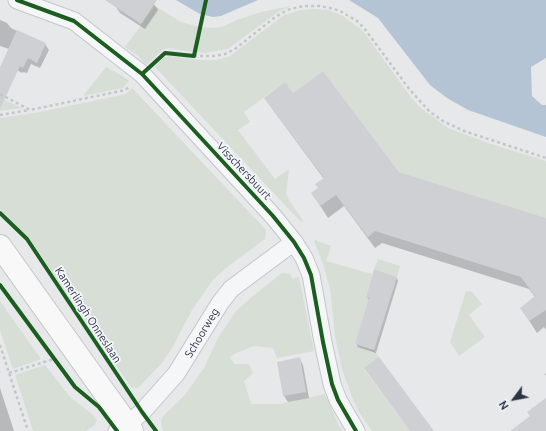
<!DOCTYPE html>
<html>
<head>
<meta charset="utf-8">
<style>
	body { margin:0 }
	#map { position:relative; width:546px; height:431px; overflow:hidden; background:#e6e8ea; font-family:Ubuntu,sans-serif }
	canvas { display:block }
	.north { position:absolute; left:494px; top:379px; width:40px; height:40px; -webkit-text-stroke:3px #f4f6f9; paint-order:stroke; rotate:238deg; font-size:11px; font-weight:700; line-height:16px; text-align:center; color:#2b3445 }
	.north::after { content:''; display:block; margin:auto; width:14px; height:18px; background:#2b3445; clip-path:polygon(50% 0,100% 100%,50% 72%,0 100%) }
</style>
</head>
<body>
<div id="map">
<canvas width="546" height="431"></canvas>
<div class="north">N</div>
</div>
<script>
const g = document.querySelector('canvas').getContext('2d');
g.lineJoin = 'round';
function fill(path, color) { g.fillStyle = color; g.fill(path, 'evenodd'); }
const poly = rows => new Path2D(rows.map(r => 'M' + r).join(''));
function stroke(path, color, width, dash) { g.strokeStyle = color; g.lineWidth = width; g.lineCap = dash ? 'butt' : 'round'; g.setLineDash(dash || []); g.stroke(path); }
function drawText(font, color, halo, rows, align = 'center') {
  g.font = font + ' Ubuntu,sans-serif'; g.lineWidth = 3.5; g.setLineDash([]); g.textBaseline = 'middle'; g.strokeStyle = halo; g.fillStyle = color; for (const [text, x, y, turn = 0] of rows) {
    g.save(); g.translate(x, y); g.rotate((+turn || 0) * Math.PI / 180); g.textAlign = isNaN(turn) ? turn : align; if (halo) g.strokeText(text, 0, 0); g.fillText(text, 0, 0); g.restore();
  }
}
fill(poly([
	[155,6,181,22,195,26,211,28,222,27,237,20,261,12,291,6,278,12,228,49,204,53,185,51,169,48,164,49,146,65,138,56,125,47],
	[313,9,328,10,343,16,363,31,413,100,422,109,448,128,488,143,546,161,546,218,399,172,323,71,293,93,285,82,244,112,250,122,238,130,275,179,289,169,286,194,289,200,302,219,303,221,301,222,155,67,163,58,169,56,202,60,216,60,230,56,284,15,301,10],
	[106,67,126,78,129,81,123,88,83,96],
	[132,88,266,230,265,239,227,267,213,280,192,310,172,348,162,363,138,388,131,387,29,238,0,209,0,118,40,112,126,94],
	[0,98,22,108,0,111],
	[316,239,317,241,331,246,326,261,372,274,366,297,369,299,355,345,374,350,379,357,364,369,410,431,372,431,359,412,352,397,342,369,335,336,330,288,323,264,314,241],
	[378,259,400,266,397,277,374,269],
	[282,273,291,274,292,279,299,277,314,351,277,358,273,348,254,346,234,354,230,358,235,364,249,364,253,373,244,381,251,404,280,404,325,394,338,424,343,431,163,431,161,421,163,416,184,396,204,368,219,336,236,311,253,296],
	[466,291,472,292,482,304,469,315,485,337,459,356,450,342],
	[0,301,41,359,13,369,0,330],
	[45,365,70,397,92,414,97,420,95,425,86,431,33,431,15,375]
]), '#d6ded6');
fill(poly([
	[176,0,258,0,221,16,213,17,200,14],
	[349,0,546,0,546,58,531,67,532,96,542,105,546,105,546,137,468,110,447,98,430,85,378,18]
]), '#b4c4d5');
fill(poly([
	[120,0,149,0,154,4,158,10,145,29,120,13,116,7],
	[0,20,7,23,11,28,45,44,49,50,40,68,31,64,27,73,23,72,22,73,8,65,9,49,0,46],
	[293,94,399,173,546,219,546,330,544,327,537,333,521,308,535,297,529,289,382,243,375,248,344,206,328,218,312,193,319,189,324,179,273,110,266,98],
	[397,278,398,281,376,353,358,347,356,344,369,300,367,297],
	[300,359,303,365,309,398,288,402,284,396],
	[0,388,14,431,0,431]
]), '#0003');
fill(poly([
	[105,0,157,0,141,24],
	[17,30,46,43,37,63,28,58,23,68,20,66,0,109,0,67],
	[323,71,399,172,546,218,546,310,529,321,520,308,535,296,521,277,375,231,368,237,336,195,320,206,311,193,318,188,315,184,324,178,264,98,285,82,293,93],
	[374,269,397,277,374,350,355,344,369,298,366,297],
	[300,357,306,392,283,396,277,362],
	[379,357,408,396,434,431,410,431,364,368],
	[546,398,546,431,510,431,530,416,527,412]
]), '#ced0d3');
const street = poly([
	[17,0,74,21,142,74,273,216,294,242,304,258,311,275,323,342,332,384,338,400,356,431],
	[117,431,128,424,142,412,176,374,220,303,231,289,294,242]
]);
const secondary = poly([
	[0,246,132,431]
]);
stroke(street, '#c4c6c8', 19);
stroke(secondary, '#c4c6c8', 24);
stroke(poly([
	[194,56,213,56,225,54,235,49,274,18,287,10,303,6,320,6,330,8,340,11,357,21,364,28,410,90,430,112,443,121,464,131,546,158],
	[0,94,30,110,125,90,129,87],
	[0,115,29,110],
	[0,345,28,431],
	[9,373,54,359],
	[545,375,546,374]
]), '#c5c6ca', 2.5, [3, 3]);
stroke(street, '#f5f6f7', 17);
stroke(secondary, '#f8f8f8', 22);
stroke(poly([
	[17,0,74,21,142,74,273,216,294,242,304,258,311,275,323,342,332,384,338,400,356,431],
	[142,74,165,53,194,56,206,0],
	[0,213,27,239,142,412,156,431],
	[0,285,75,387,99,407,117,431]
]), '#1b5e20', 4);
drawText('11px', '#2b3445', '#f4f6f9', [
	["Visschersbuurt",244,171,47],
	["Kamerlingh Onneslaan",88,315,57],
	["Schoorweg",202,333,-59]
]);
</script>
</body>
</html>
